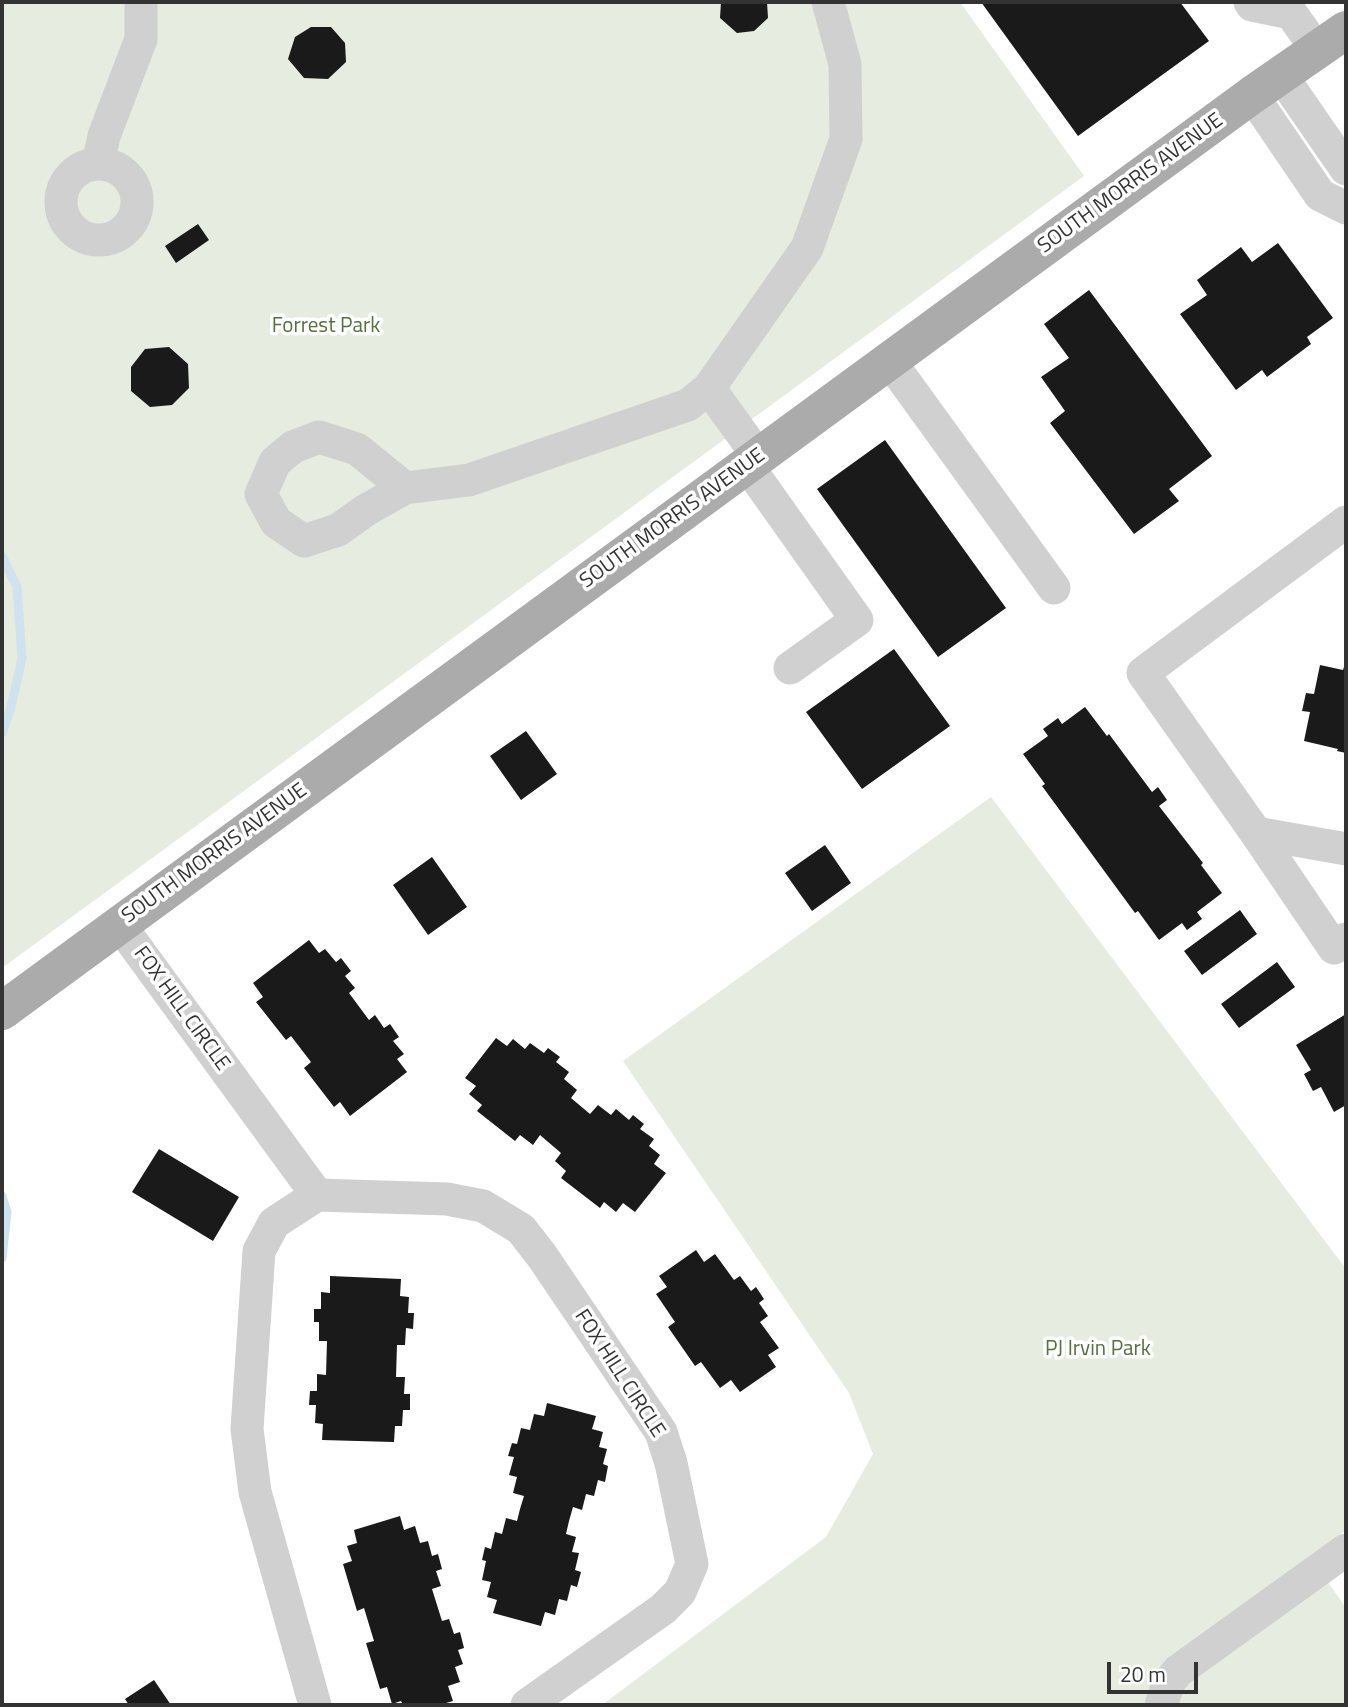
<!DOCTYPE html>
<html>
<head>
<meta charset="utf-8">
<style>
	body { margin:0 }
	#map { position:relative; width:1348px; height:1707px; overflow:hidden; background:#fff; font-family:"Titillium Web",sans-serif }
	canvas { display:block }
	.frame { position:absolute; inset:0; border:4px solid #333; pointer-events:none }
	.scale { position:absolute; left:1107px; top:1662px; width:91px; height:32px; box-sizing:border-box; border:4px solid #333; border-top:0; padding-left:9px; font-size:21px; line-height:24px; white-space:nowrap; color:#333; -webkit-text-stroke:5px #fff; paint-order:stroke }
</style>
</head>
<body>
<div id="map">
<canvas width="1348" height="1707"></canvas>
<div class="frame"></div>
<div class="scale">20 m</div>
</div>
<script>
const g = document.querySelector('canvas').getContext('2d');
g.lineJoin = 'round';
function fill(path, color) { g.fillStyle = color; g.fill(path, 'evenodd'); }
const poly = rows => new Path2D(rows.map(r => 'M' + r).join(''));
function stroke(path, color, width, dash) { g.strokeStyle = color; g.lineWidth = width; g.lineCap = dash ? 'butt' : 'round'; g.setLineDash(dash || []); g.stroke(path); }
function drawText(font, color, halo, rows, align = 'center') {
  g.font = font + ' "Titillium Web",sans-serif'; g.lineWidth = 7; g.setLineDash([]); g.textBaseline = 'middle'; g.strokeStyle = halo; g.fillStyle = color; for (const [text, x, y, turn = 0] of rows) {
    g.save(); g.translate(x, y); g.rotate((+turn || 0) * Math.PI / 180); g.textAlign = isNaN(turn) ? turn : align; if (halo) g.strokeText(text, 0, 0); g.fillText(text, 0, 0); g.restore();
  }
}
fill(poly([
	[2,2,960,2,1084,176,2,968],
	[991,797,1346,1269,1346,1530,1310,1556,1346,1608,1346,1705,602,1705,826,1537,873,1454,849,1393,623,1061]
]), '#e6ecdf');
stroke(poly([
	[2,556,17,587,22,658,11,707,2,733],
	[2,1196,7,1212,2,1258]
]), '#cfe2ee', 9);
fill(poly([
	[721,2,767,2,768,18,754,31,737,33,720,18],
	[981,2,1180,2,1209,41,1078,136],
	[311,27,331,27,345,43,346,62,328,79,304,78,288,59,295,37],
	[198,224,209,240,176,263,165,246],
	[1278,243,1333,318,1307,337,1311,344,1267,377,1262,370,1236,390,1180,314,1207,295,1197,280,1241,247,1252,262],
	[1089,290,1212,456,1169,489,1179,501,1134,534,1050,423,1065,411,1041,377,1069,358,1044,324],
	[169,347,188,364,189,388,172,405,150,407,131,391,131,367,145,349],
	[885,440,1006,608,938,657,817,489],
	[894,649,950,726,862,789,806,712],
	[1320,665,1343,670,1344,667,1346,668,1346,753,1337,751,1338,749,1304,741,1310,712,1302,711,1306,693,1314,694],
	[1085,707,1107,736,1109,734,1152,792,1158,787,1167,800,1159,806,1203,863,1201,865,1222,893,1197,912,1202,919,1187,930,1182,923,1159,940,1138,911,1135,913,1042,786,1045,784,1023,754,1048,736,1043,729,1058,718,1062,724],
	[526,731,557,774,521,800,490,756],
	[825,845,851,883,812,911,785,873],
	[432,857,467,907,428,935,393,885],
	[1240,910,1257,934,1202,975,1184,951],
	[309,940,319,953,325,949,336,962,341,958,351,971,345,976,355,988,349,993,369,1020,375,1015,384,1028,390,1024,399,1037,393,1041,404,1054,397,1059,407,1072,350,1116,340,1102,334,1107,304,1068,311,1062,291,1036,286,1040,256,1002,263,997,253,983],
	[1277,962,1295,987,1239,1028,1221,1004],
	[1346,1014,1346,1105,1334,1112,1321,1087,1313,1091,1304,1074,1311,1070,1296,1045],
	[496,1038,507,1046,513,1039,525,1049,530,1043,544,1053,548,1048,560,1057,556,1062,569,1072,564,1079,577,1090,571,1098,590,1114,598,1105,611,1115,616,1109,629,1120,633,1115,644,1124,640,1129,654,1139,649,1146,660,1155,654,1164,666,1173,635,1212,623,1203,616,1212,604,1202,600,1208,561,1178,566,1171,555,1161,561,1153,540,1135,533,1145,520,1135,515,1141,477,1111,482,1105,469,1094,476,1086,465,1078],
	[159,1149,239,1197,213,1241,132,1192],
	[696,1250,704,1262,715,1254,734,1280,740,1276,751,1291,756,1287,764,1299,759,1303,768,1316,760,1322,779,1348,768,1355,776,1367,740,1392,731,1380,720,1388,701,1362,695,1366,668,1327,675,1322,656,1294,667,1287,659,1276],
	[330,1276,401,1279,400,1296,409,1297,408,1313,414,1313,413,1329,406,1328,405,1345,397,1345,396,1377,405,1377,404,1394,410,1394,410,1410,403,1410,402,1426,395,1426,394,1442,322,1440,323,1424,315,1423,316,1405,309,1405,310,1391,317,1391,317,1374,326,1375,327,1341,319,1341,319,1322,314,1322,314,1309,321,1309,321,1292,330,1293],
	[547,1403,596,1416,592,1429,603,1432,599,1447,607,1449,603,1464,608,1466,605,1482,598,1480,594,1496,586,1494,582,1510,573,1507,569,1521,566,1534,576,1537,572,1552,579,1553,575,1570,581,1572,577,1587,571,1585,567,1601,559,1599,555,1615,545,1612,541,1626,493,1613,497,1600,487,1597,491,1582,482,1580,486,1561,482,1560,485,1547,491,1549,495,1532,502,1534,506,1518,517,1521,520,1509,524,1496,513,1493,517,1477,509,1475,514,1457,508,1456,512,1443,517,1444,521,1428,530,1430,534,1414,544,1416],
	[400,1516,404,1530,415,1526,420,1543,428,1541,432,1556,438,1554,442,1569,436,1571,441,1586,432,1589,442,1621,449,1619,454,1634,460,1632,464,1648,458,1650,463,1664,455,1667,460,1682,448,1686,453,1701,439,1705,403,1705,401,1701,392,1704,387,1687,380,1689,366,1643,374,1641,364,1608,357,1611,343,1564,352,1561,347,1546,357,1543,354,1530],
	[154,1680,171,1705,129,1705,125,1699]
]), '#1a1a1a');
stroke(poly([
	[1250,2,1252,5,1291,13,1317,50],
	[1281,75,1346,169],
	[1252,95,1320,195,1346,208],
	[98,164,104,136,141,39,141,2],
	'61 202a38 38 0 1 1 76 0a38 38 0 1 1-76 0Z',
	[889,360,1054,588],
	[758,456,709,388,807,248,846,139,845,64,828,2],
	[747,465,857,620,790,668],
	[405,488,357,449,319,437,293,447,275,462,261,494,276,522,304,541,338,530,366,510,405,488,469,480,688,405,709,388],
	[1346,522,1143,673,1256,833,1346,849],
	[1256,833,1334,948,1346,939],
	[119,924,317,1195],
	[315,1705,255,1492,247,1429,259,1251,274,1223,317,1195,447,1199,483,1206,521,1229,542,1256,661,1432,671,1463,692,1564,680,1592,663,1609,527,1705],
	[1161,1705,1169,1682,1178,1671,1346,1550]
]), '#d0d0d0', 33);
stroke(poly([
	[2,1011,1252,95,1346,30]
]), '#ababab', 38);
drawText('21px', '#333', '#fff', [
	["SOUTH MORRIS AVENUE",1131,184,-36],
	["SOUTH MORRIS AVENUE",673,519,-36],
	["SOUTH MORRIS AVENUE",215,854,-36],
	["FOX HILL CIRCLE",181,1009,54],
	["FOX HILL CIRCLE",619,1374,57]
]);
drawText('21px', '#56703f', '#fff', [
	["Forrest Park",326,327],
	["PJ Irvin Park",1098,1350]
]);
</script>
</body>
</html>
